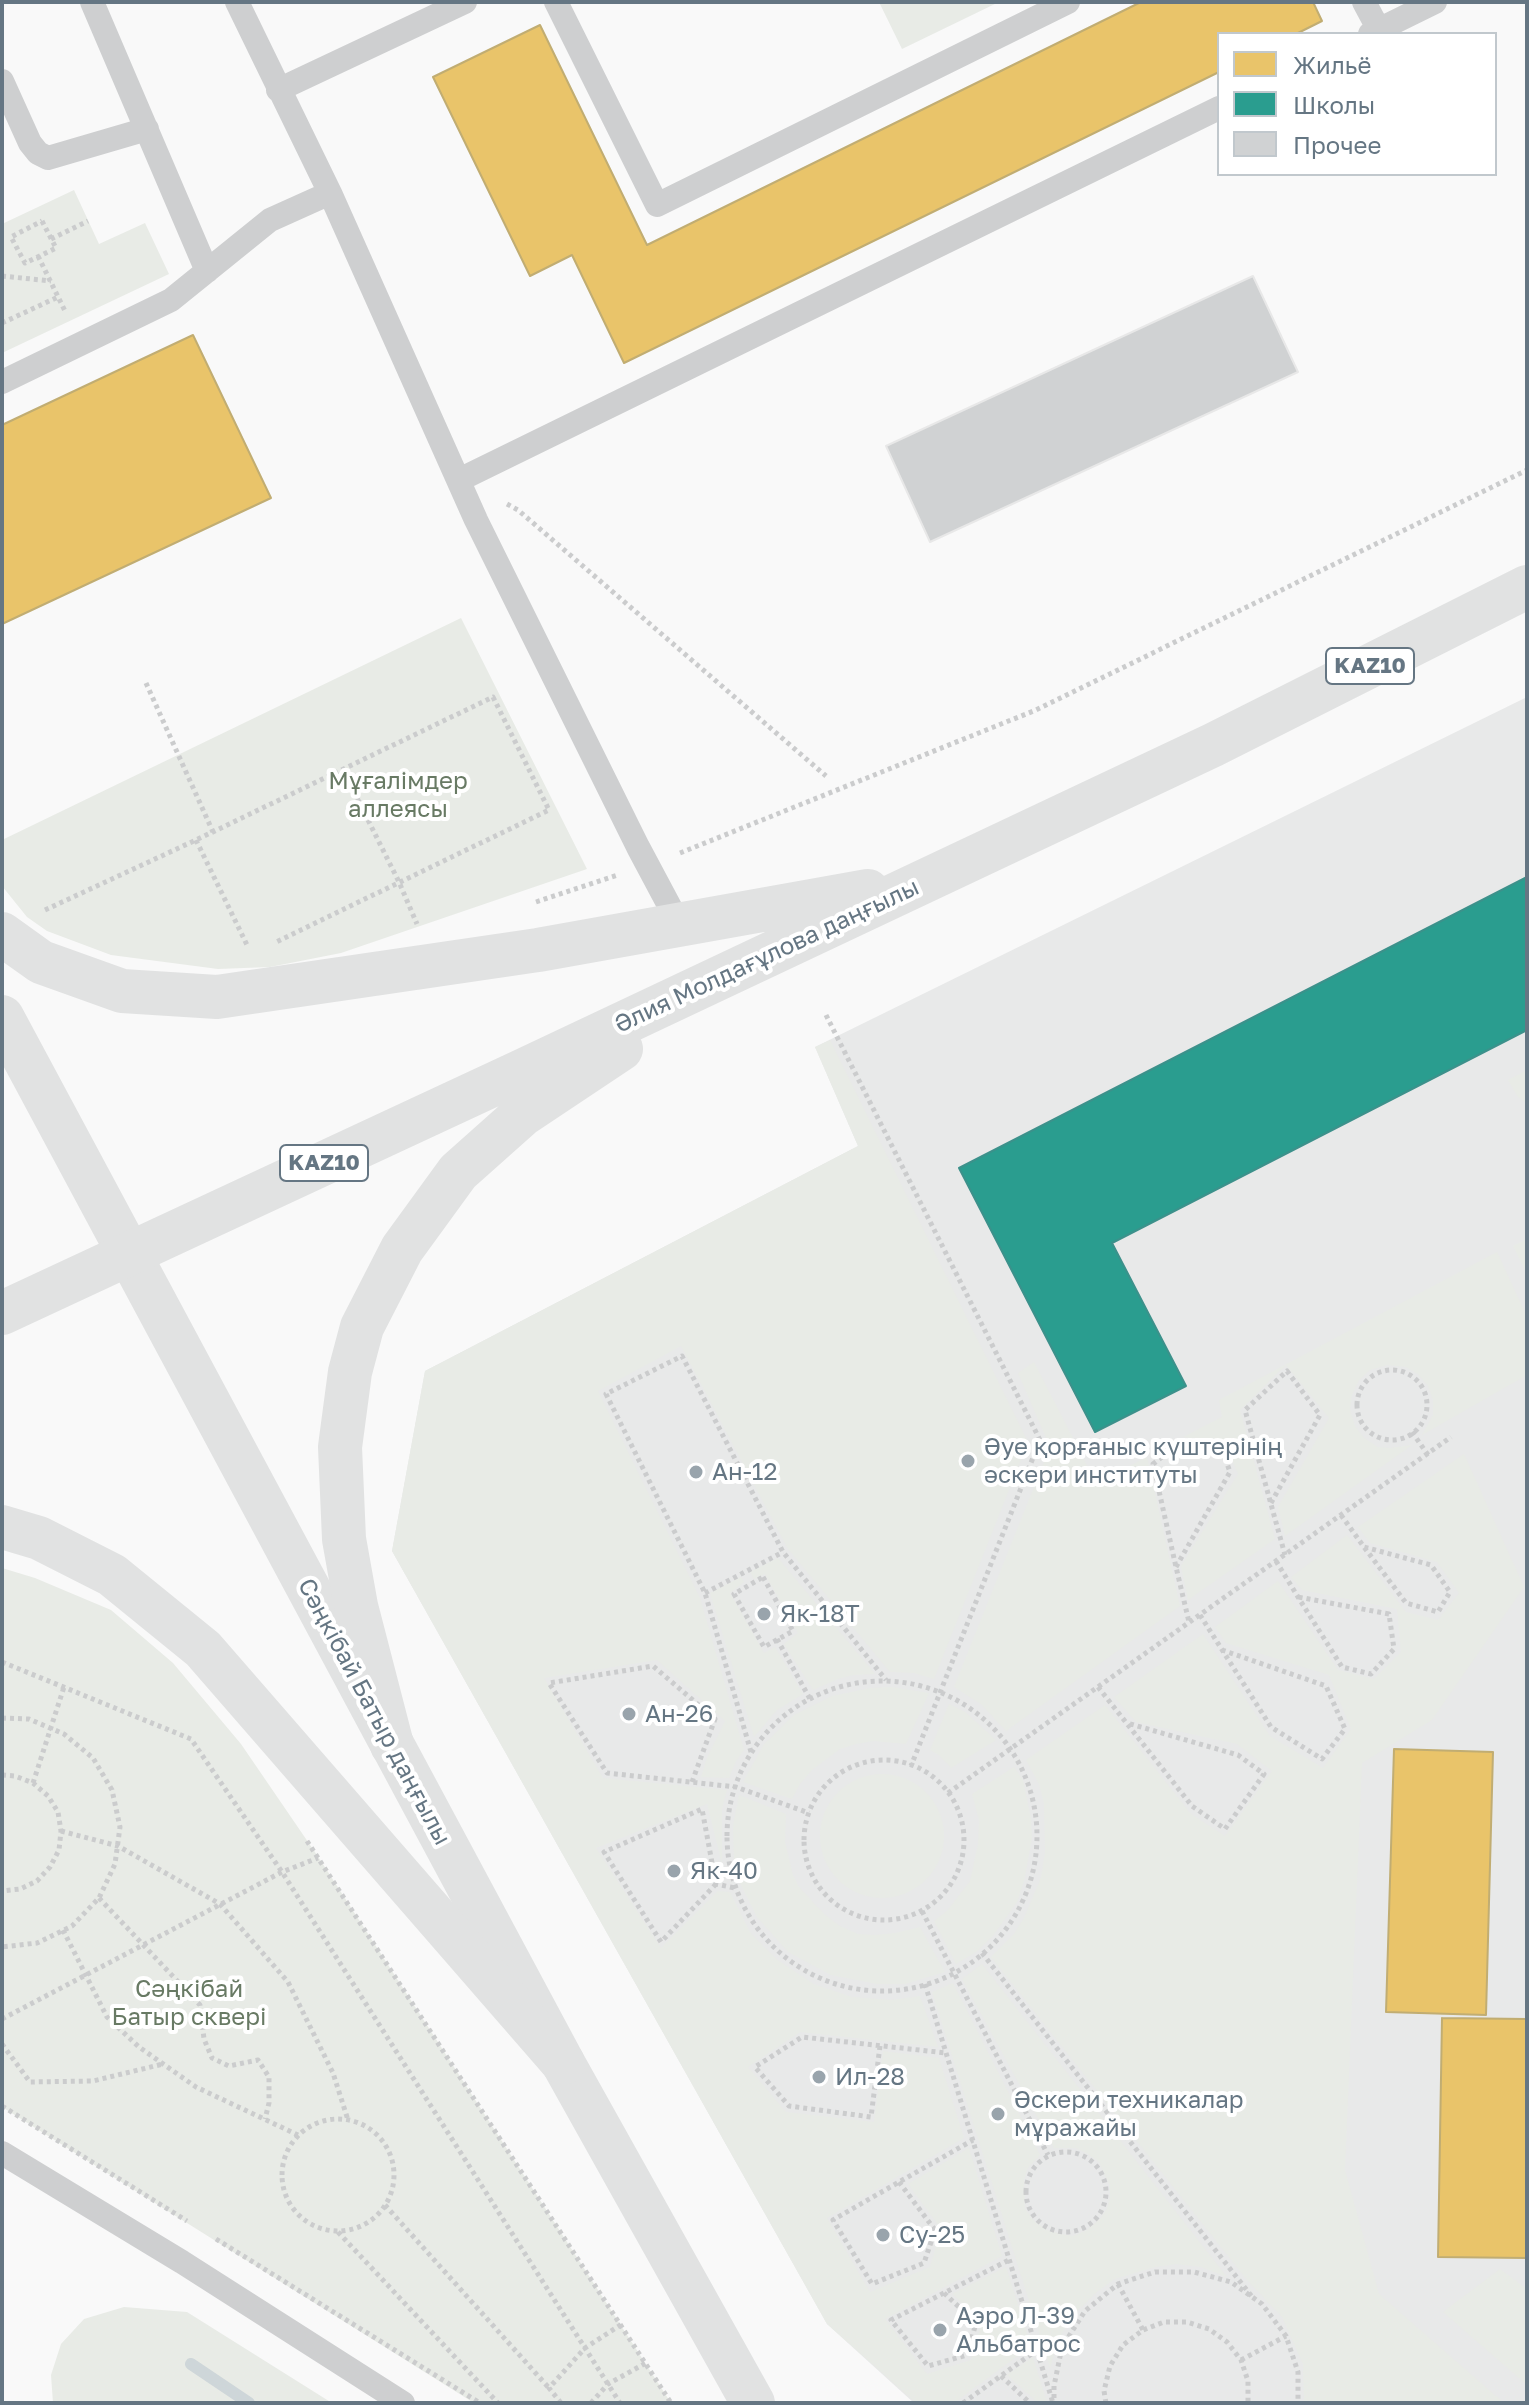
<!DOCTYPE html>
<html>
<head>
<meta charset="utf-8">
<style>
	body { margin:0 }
	#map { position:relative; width:1529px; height:2405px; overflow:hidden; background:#f9f9f9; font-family:"Golos Text",sans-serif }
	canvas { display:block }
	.frame { position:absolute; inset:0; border:4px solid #657683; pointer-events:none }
	.legend { position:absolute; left:1217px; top:32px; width:280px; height:144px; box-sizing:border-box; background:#fff; border:2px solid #c1c8cd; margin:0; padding:10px 14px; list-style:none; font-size:24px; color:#657683 }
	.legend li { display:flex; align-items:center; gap:16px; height:40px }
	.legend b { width:40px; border:2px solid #c1c8cd }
</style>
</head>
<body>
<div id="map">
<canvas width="1529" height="2405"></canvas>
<div class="frame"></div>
<ul class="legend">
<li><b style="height:22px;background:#e9c46a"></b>Жильё</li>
<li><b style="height:22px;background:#2a9d8f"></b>Школы</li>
<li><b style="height:22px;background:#d0d2d3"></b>Прочее</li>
</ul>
</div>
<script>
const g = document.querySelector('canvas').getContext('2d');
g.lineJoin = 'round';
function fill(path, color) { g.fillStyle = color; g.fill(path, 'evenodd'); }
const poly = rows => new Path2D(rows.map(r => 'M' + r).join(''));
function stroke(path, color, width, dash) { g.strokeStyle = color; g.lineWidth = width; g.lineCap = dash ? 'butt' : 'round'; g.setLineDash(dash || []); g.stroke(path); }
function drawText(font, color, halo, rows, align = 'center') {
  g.font = font + ' "Golos Text",sans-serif'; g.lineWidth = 8; g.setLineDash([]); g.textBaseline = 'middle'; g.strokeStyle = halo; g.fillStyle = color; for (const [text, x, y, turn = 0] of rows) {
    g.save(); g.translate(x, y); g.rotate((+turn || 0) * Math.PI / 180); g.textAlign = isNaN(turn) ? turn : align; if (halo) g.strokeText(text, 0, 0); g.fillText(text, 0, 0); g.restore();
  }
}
fill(poly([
	[1527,697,1527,2403,914,2403,827,2324,392,1551,425,1371,858,1146,815,1047]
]), '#e8e9e9');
fill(poly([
	[879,2,999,2,902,49],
	[74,190,99,244,145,223,169,274,2,353,2,224],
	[461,618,587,869,341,953,270,967,218,969,111,955,47,931,27,917,2,886,2,840],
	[830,1040,1028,1442,934,1679,914,1673,890,1672,788,1549,681,1346,598,1391,700,1598,744,1750,736,1761,729,1778,701,1777,707,1758,725,1721,657,1660,544,1678,603,1778,727,1790,722,1809,722,1864,707,1804,596,1848,661,1948,718,1891,730,1892,750,1932,764,1947,779,1961,814,1984,852,1997,891,2000,920,1996,938,2047,800,2032,748,2067,786,2112,874,2122,883,2051,939,2058,964,2138,827,2218,870,2292,930,2267,941,2229,908,2184,969,2148,1002,2256,885,2319,927,2374,971,2360,982,2321,952,2294,1006,2267,1031,2346,954,2403,916,2403,827,2324,392,1551,425,1371,858,1146,815,1047],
	[1527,1070,1527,1103,1518,1097,1508,1080],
	[1527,1239,1527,1274,1513,1246],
	[1497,1252,1527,1317,1527,1375,1422,1435,1433,1415,1433,1400,1428,1386,1418,1374,1406,1367,1387,1365,1370,1370,1359,1380,1352,1395,1350,1410,1355,1426,1364,1438,1378,1447,1390,1448,1412,1445,1285,1536,1278,1507,1329,1418,1286,1365,1240,1410,1275,1539,1188,1600,1181,1566,1238,1474,1225,1443,1183,1437,1222,1417,1219,1400],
	[1034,1362,1096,1483,1147,1457,1180,1606,1006,1731,981,1704,954,1687,1050,1447,1018,1373],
	[1464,1454,1524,1587,1432,1720,1362,1763,1345,2170,1379,2294,1504,2403,1304,2403,1303,2364,1282,2317,1247,2280,991,1957,1014,1934,1025,1916,1041,1877,1045,1852,1044,1804,1039,1784,1026,1760,1105,1705,1191,1814,1225,1836,1272,1771,1237,1744,1136,1722,1114,1697,1203,1634,1270,1736,1323,1768,1351,1729,1329,1675,1226,1643,1215,1627,1278,1581,1338,1670,1374,1679,1401,1652,1397,1609,1302,1590,1291,1577,1347,1535,1406,1612,1438,1620,1459,1593,1437,1562,1370,1543,1358,1527],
	[778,1558,875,1674,853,1675,838,1679,813,1690,784,1644,798,1633,765,1574,754,1579,750,1572],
	[2,1568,35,1578,111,1610,173,1663,241,1744,319,1858,671,2403,474,2403,2,2107],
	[741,1577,744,1582,730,1593,764,1653,775,1647,803,1694,777,1710,754,1737,710,1593],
	[892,1687,929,1693,906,1744,874,1741,856,1744,840,1749,812,1770,800,1784,792,1799,743,1782,764,1744,794,1715,832,1696,870,1688],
	[949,1704,965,1712,996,1740,951,1768,939,1755,930,1750],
	[1014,1767,1023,1780,1031,1819,1032,1838,1024,1881,1017,1902,992,1937,976,1952,956,1964,934,1921,947,1911,970,1881,978,1844,979,1820,972,1794],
	'820 1836a62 62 0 1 1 124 0a62 62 0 1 1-124 0Z',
	[739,1795,786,1814,785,1842,793,1875,799,1887,824,1914,840,1926,858,1934,875,1935,895,1933,920,1927,945,1972,905,1984,877,1984,831,1975,788,1952,757,1917,739,1881,734,1862,733,1826],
	[982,1964,1227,2277,1201,2267,1176,2264,1155,2267,1115,2279,1098,2291,1079,2309,1067,2324,1057,2344,1050,2368,932,1992,953,1983,1040,2155,1027,2169,1024,2181,1025,2209,1035,2222,1047,2230,1060,2234,1073,2236,1087,2230,1100,2219,1107,2209,1110,2196,1109,2184,1099,2162,1088,2154,1076,2148,1054,2148,962,1979],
	[1500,2269,1527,2289,1527,2385,1443,2312],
	[124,2307,187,2312,332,2403,53,2403,51,2375,61,2344,84,2319],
	[1033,2357,1047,2403,1038,2403,1007,2375]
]), '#e8ebe6');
const homes = poly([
	[1141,2,1313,2,1322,21,1296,34,1219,34,1219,72,624,363,572,255,530,276,433,77,540,25,647,245,1141,2],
	[193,335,271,498,2,624,2,425,193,335],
	[1394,1749,1493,1752,1486,2015,1386,2012,1394,1749],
	[1442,2018,1527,2019,1527,2258,1438,2257,1442,2018]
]);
fill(homes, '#e9c46a');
stroke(homes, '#c1ad72', 2);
const schools = poly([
	[1527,877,1527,1030,1112,1243,1186,1386,1095,1432,959,1168,1527,877]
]);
fill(schools, '#2a9d8f');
stroke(schools, '#3c918b', 2);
stroke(poly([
	[191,2364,249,2403]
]), '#ced6d9', 12);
const building = poly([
	[1253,276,1298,372,930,542,886,446,1253,276]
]);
fill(building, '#d0d2d3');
stroke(building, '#e8e8e8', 2);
stroke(poly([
	[42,221,56,248,25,263,11,237,42,221],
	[51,239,88,221],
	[38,256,66,313],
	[2,276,51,281],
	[2,323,58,297],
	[507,504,518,510,826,776],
	[146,683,213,832],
	[343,770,399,882,417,924],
	[196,840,248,947],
	[680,853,1036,710,1527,470],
	[536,902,618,875],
	[45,910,196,840,493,697,549,810,276,942],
	[826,1015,1040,1440,911,1766],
	'1357 1405a35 35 0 1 1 70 0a35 35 0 1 1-70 0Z',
	[1412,1432,1428,1455],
	[1271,1503,1320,1415,1287,1371,1245,1410,1285,1555],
	[1341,1515,1364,1547,1406,1603,1438,1612,1450,1592,1431,1565,1364,1547],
	[1276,1561,1298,1597,1342,1667,1371,1674,1394,1649,1389,1614,1298,1597],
	[1176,1567,1230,1472,1221,1447,1181,1442,1153,1464,1176,1567,1189,1622],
	[763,1577,793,1631,764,1647,734,1594,763,1577],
	[705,1593,783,1552],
	[1200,1615,1271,1727,1322,1759,1345,1729,1326,1686,1222,1650],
	[777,1639,810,1699],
	[2,1662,191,1739,282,1872,620,2403],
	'727 1836a155 155 0 1 1 310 0a155 155 0 1 1-310 0Z',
	[1098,1687,1192,1806,1225,1829,1264,1774,1238,1755,1127,1723],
	[2,1718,29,1719,64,1734,93,1758,112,1790,120,1827,115,1864,99,1898,72,1926,37,1943,2,1947],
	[751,1752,705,1593,606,1394,682,1356,783,1552,886,1680],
	'804 1840a80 80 0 1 1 160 0a80 80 0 1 1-160 0Z',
	[2,1775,15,1776,33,1783,48,1796,58,1812,61,1831,59,1850,50,1867,37,1881,20,1889,2,1891],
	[692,1782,715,1719,653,1666,549,1683,607,1773,736,1787,809,1813],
	[33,1783,64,1687],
	[948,1793,1451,1437],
	[61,1831,118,1846,220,1904,288,1982,333,2073,348,2120],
	[307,1841,671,2403],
	[716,1884,661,1942,604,1852,702,1809,716,1884,735,1888],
	[99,1898,200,2005,204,2039,212,2058,229,2066,258,2060,269,2077,269,2103,265,2119],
	[922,1911,1048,2155],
	[63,1930,107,2017,139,2047,196,2087,298,2135],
	[982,1953,1253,2298],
	[925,1984,1053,2403],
	[2,2019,282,1872,318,1858],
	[2,2044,30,2082,93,2081,163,2064],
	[880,2046,871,2117,789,2106,755,2067,802,2037,946,2053],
	[2,2106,187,2221],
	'282 2175a56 56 0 1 1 112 0a56 56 0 1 1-112 0Z',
	'1026 2192a40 40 0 1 1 80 0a40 40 0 1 1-80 0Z',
	[899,2182,935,2230,924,2263,872,2284,833,2220,899,2182,973,2140],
	[385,2205,549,2388],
	[338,2232,498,2403],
	[216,2239,480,2403],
	[1118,2284,1143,2330],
	[944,2293,976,2323,967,2355,928,2366,891,2320,944,2293,1009,2260],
	[1241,2360,1286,2336],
	[1001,2376,1030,2403],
	[1054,2398,1054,2386,1062,2347,1085,2311,1118,2284,1155,2272,1194,2272,1231,2282,1262,2304,1286,2336,1298,2372,1298,2403],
	[561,2403,549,2388,585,2348,622,2324],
	[591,2403,608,2384,646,2363],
	[963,2403,1037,2350],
	[1106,2403,1104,2391,1110,2366,1123,2345,1143,2330,1164,2322,1187,2322,1209,2329,1227,2342,1241,2360,1248,2381,1248,2403]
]), '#cbcccd', 5, [4, 4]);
stroke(poly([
	[92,2,207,271],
	[237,2,330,193,476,520,638,847,679,924],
	[556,2,657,205,1068,2],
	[1364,2,1379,30],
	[1370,34,1435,2],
	[2,81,30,143,38,153,48,158,147,129],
	[278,90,465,2],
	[2,382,171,300,270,220,330,193],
	[459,480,1219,108],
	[2,2153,182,2262,403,2403]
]), '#cecfd0', 24);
stroke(poly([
	[2,1017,563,2063,753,2403]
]), '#e1e2e2', 44);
stroke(poly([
	[2,934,41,962,122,991,217,997,538,950,868,891],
	[2,1313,520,1072,1213,745,1527,587],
	[2,1527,39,1538,112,1575,203,1649,563,2063],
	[392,1745,356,1606,344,1539,340,1447,350,1372,362,1327,402,1249,458,1172,522,1115,621,1049]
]), '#e1e2e2', 44);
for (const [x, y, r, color] of [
	[968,1461,8,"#99a4ac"],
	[696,1472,8,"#99a4ac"],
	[764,1614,8,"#99a4ac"],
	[629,1714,8,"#99a4ac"],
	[674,1871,8,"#99a4ac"],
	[819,2077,8,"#99a4ac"],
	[998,2114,8,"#99a4ac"],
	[883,2235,8,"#99a4ac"],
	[940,2330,8,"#99a4ac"]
]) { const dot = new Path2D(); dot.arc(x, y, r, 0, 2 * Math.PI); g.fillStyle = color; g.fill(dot); stroke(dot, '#fff', 3); }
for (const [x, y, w] of [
	[1370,666,88],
	[324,1163,88]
]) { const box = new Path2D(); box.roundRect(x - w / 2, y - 18, w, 36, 6); g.fillStyle = '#fff'; g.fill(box); stroke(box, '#657683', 2); }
drawText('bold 22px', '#657683', null, [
	["KAZ10",1370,666],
	["KAZ10",324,1163]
]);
drawText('24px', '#687a64', '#fff', [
	["Мұғалімдер",398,781],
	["аллеясы",398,809],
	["Сәңкібай",189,1989],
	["Батыр сквері",189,2017]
]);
drawText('24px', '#657683', '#fff', [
	["Әлия Молдағұлова даңғылы",767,956,-25],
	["Сәңкібай Батыр даңғылы",374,1712,62]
]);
drawText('24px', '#657683', '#fff', [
	["Әуе қорғаныс күштерінің",984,1447],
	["әскери институты",984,1475],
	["Ан-12",712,1472],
	["Як-18Т",780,1614],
	["Ан-26",645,1714],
	["Як-40",690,1871],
	["Ил-28",835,2077],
	["Әскери техникалар",1014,2100],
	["мұражайы",1014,2128],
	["Су-25",899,2235],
	["Аэро Л-39",956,2316],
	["Альбатрос",956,2344]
], 'left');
</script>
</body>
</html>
